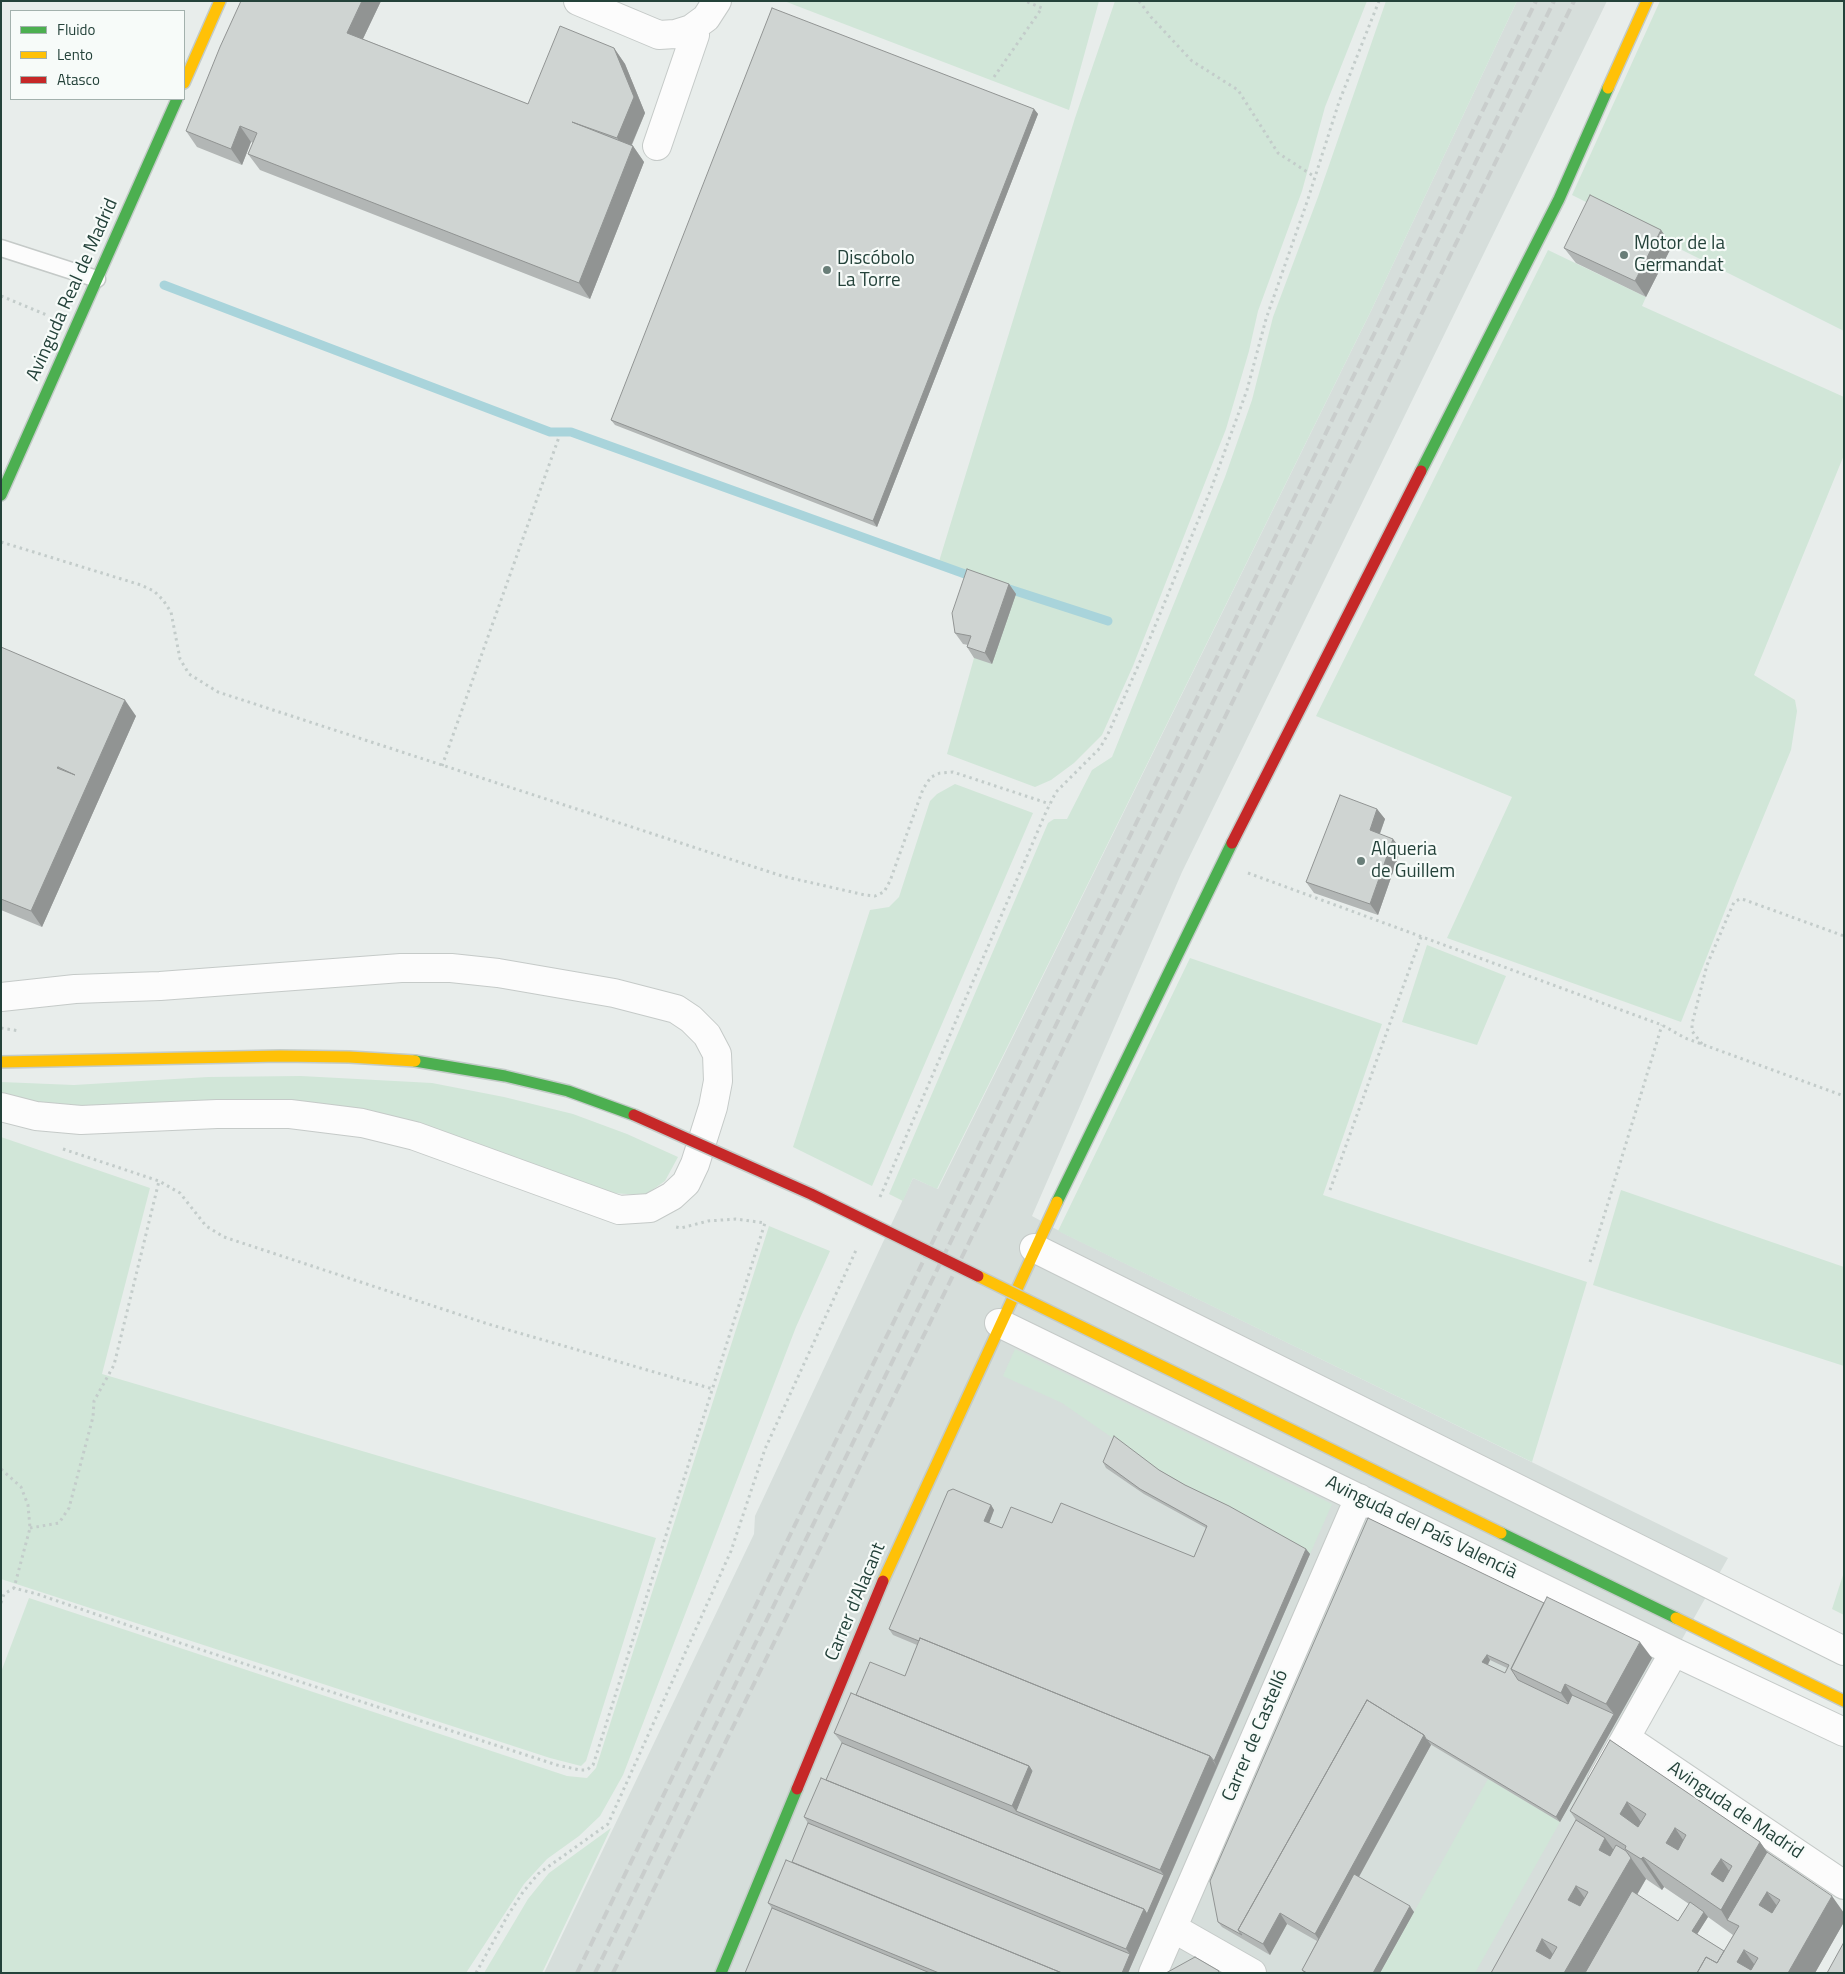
<!DOCTYPE html>
<html>
<head>
<meta charset="utf-8">
<style>
	body { margin:0 }
	#map { position:relative; width:1845px; height:1974px; overflow:hidden; background:#e8edeb; font-family:"Titillium Web",sans-serif }
	canvas { display:block }
	.frame { position:absolute; inset:0; border:2px solid #24423a; pointer-events:none }
	.legend { position:absolute; left:10px; top:10px; width:175px; height:90px; box-sizing:border-box; background:#f7fbf9; border:1px solid #a3b1ad; margin:0; padding:6px 9px; list-style:none; font-size:15px; color:#24423a }
	.legend li { display:flex; align-items:center; gap:10px; height:25px }
	.legend b { width:25px; border:1px solid #a3b1ad }
</style>
</head>
<body>
<div id="map">
<canvas width="1845" height="1974"></canvas>
<div class="frame"></div>
<ul class="legend">
<li><b style="height:6px;background:#4caf50"></b>Fluido</li>
<li><b style="height:6px;background:#ffc107"></b>Lento</li>
<li><b style="height:6px;background:#c62828"></b>Atasco</li>
</ul>
</div>
<script>
const g = document.querySelector('canvas').getContext('2d');
g.lineJoin = 'round';
function fill(path, color) { g.fillStyle = color; g.fill(path, 'evenodd'); }
const poly = rows => new Path2D(rows.map(r => 'M' + r).join(''));
function stroke(path, color, width, dash) { g.strokeStyle = color; g.lineWidth = width; g.lineCap = dash ? 'butt' : 'round'; g.setLineDash(dash || []); g.stroke(path); }
function drawText(font, color, halo, rows, align = 'center') {
  g.font = font + ' "Titillium Web",sans-serif'; g.lineWidth = 4.5; g.setLineDash([]); g.textBaseline = 'middle'; g.strokeStyle = halo; g.fillStyle = color; for (const [text, x, y, turn = 0] of rows) {
    g.save(); g.translate(x, y); g.rotate((+turn || 0) * Math.PI / 180); g.textAlign = isNaN(turn) ? turn : align; if (halo) g.strokeText(text, 0, 0); g.fillText(text, 0, 0); g.restore();
  }
}
fill(poly([
	[1517,1,1607,1,1182,872,1032,1216,1065,1234,1728,1558,1493,1973,544,1973,754,1534,755,1516,913,1178,938,1189,1370,313]
]), '#d6dedb');
fill(poly([
	[784,1,1099,1,1069,110],
	[1115,1,1367,1,1325,107,1302,191,1258,311,1249,351,1226,429,1133,666,1102,735,1074,763,1051,780,1035,787,947,754,974,658,975,580,937,568,1075,118],
	[1386,1,1517,1,1370,313,937,1189,913,1178,903,1201,889,1194,1048,823,1054,819,1067,819,1092,770,1112,757,1225,477,1252,400,1273,317,1318,197],
	[1660,1,1844,1,1844,331,1572,195],
	[1548,250,1646,297,1642,306,1844,397,1844,455,1754,675,1795,700,1797,711,1791,750,1736,883,1681,1022,1447,938,1512,797,1316,716],
	[955,784,1033,813,872,1186,793,1147,870,910,889,907,899,897,930,801,937,794],
	[1427,945,1506,976,1477,1045,1402,1022],
	[1190,958,1382,1024,1323,1195,1587,1282,1532,1462,1058,1231],
	[301,1076,432,1083,504,1097,573,1114,627,1134,678,1157,665,1181,645,1195,609,1193,378,1117,81,1109,43,1107,1,1096,1,1082,74,1085,208,1077],
	[1,1137,150,1188,102,1374,656,1538,586,1761,581,1766,550,1758,1,1579],
	[1621,1190,1844,1267,1844,1366,1593,1285],
	[769,1226,830,1251,796,1327,623,1775,600,1816,579,1836,547,1859,524,1884,466,1973,1,1973,1,1672,29,1598,567,1776,587,1778,596,1768],
	[1015,1349,1332,1504,1310,1554,1232,1511,1188,1490,1062,1403,1003,1376],
	[1844,1572,1844,1615,1832,1609],
	[1488,1779,1560,1822,1475,1973,1380,1973],
	[611,1828,542,1973,484,1973,528,1899,549,1873]
]), '#d1e6d8');
stroke(poly([
	[164,285,550,432,571,432,976,578],
	[1003,587,1108,621]
]), '#a9d4db', 9);
const lane = poly([
	[1,248,97,279]
]);
const street = poly([
	[578,1,659,35,675,34,691,29,706,18,717,1],
	[657,146,695,35,691,29],
	[1,997,75,989,160,986,401,968,451,968,498,973,614,993,676,1009,691,1019,707,1035,717,1054,718,1081,713,1107,695,1164,686,1183,672,1196,650,1208,619,1210,415,1136,362,1123,290,1114,217,1114,81,1120,36,1116,1,1107],
	[1034,1248,1844,1651],
	[999,1323,1674,1652,1844,1732],
	[1626,1738,1844,1885],
	[1602,1780,1674,1652],
	[1173,1928,1252,1973],
	[1153,1973,1359,1498]
]);
const fast = poly([
	[1421,471,1559,199,1608,88],
	[1,495,177,99],
	[415,1061,505,1076,568,1091,634,1115],
	[1057,1202,1232,843],
	[1501,1533,1676,1618],
	[721,1973,797,1789]
]);
const slow = poly([
	[184,83,220,1],
	[1608,88,1647,1],
	[1,1062,280,1056,349,1057,415,1061],
	[1237,1403,1501,1533],
	[883,1581,1057,1202],
	[1676,1618,1844,1701]
]);
const jam = poly([
	[1232,843,1421,471],
	[797,1789,883,1581]
]);
stroke(lane, '#c5cac8', 19);
stroke(street, '#c5cac8', 30);
stroke(fast, '#c3cbc8', 14);
stroke(slow, '#c3cbc8', 14);
stroke(jam, '#c3cbc8', 14);
stroke(poly([
	[1139,1,1151,17,1192,61,1238,90,1278,153,1315,177],
	[994,77,1042,8,1025,1],
	[1,296,49,316],
	[1,542,141,585,154,591,163,600,171,612,180,659,189,674,218,692,782,876,865,895,875,896,884,892,890,881,923,789,931,777,940,773,953,772,1050,804],
	[442,766,559,437],
	[1248,873,1662,1025,1685,1038,1844,1096],
	[1,1028,20,1031],
	[1702,1044,1692,1031,1692,1024,1707,965,1734,902,1740,899,1745,900,1844,936],
	[63,1149,159,1181,180,1193,206,1226,224,1237,488,1324,713,1389],
	[1330,1190,1421,937],
	[880,1197,1046,812,1056,792,1100,748,1108,734,1146,648,1211,489,1247,390,1266,319,1307,202,1339,102,1379,1],
	[1590,1262,1662,1025],
	[1,1469,21,1487,28,1505,30,1528,14,1588],
	[30,1528,59,1523,69,1508,93,1417,94,1401,114,1365,159,1181],
	[1,1603,4,1594,14,1588,37,1594,174,1641,557,1765,580,1770,587,1770,593,1765,596,1756,765,1223,736,1219,708,1221,681,1228,676,1227],
	[476,1973,508,1915,523,1892,538,1874,608,1824,731,1551,765,1449,857,1248]
]), '#c3ccca', 3, [2.5, 4]);
stroke(lane, '#fcfcfc', 16);
stroke(street, '#fcfcfc', 28);
stroke(fast, '#4caf50', 11);
stroke(slow, '#ffc107', 11);
stroke(jam, '#c62828', 11);
stroke(poly([
	[577,1973,1536,1],
	[595,1973,1554,1],
	[613,1973,1574,1]
]), '#c9cdcc', 4, [10, 5]);
const slowBridge = poly([
	[978,1276,1237,1403]
]);
const jamBridge = poly([
	[634,1115,811,1194,978,1276]
]);
stroke(slowBridge, '#c3cbc8', 14, []);
stroke(jamBridge, '#c3cbc8', 14, []);
stroke(slowBridge, '#ffc107', 11);
stroke(jamBridge, '#c62828', 11);
fill(poly([
	[259,1,381,1,363,39,528,104,614,48,625,64,645,113,632,145,633,146,644,162,590,299,260,170,248,154,253,143,251,142,242,165,197,147,186,131],
	[1034,109,1038,114,877,527,615,425,611,420],
	[1661,230,1672,246,1646,297,1576,263,1564,248],
	[1009,584,1016,594,992,664,974,658,967,647,968,645,963,644,955,633],
	[1,647,136,716,42,927,1,910],
	[1377,809,1385,819,1380,834,1401,849,1378,915,1314,893,1306,882],
	[1103,1462,1159,1470,1185,1485,1306,1549,1310,1554,1128,1973,745,1973,772,1908,768,1903,792,1862,808,1823,804,1817,826,1780,842,1743,834,1733,856,1695,905,1676,917,1645,893,1635,889,1629,991,1505,994,1510,989,1523,1002,1528,1052,1523,1194,1557,1206,1528,1144,1494,1106,1468],
	[1368,1518,1652,1658,1560,1822,1430,1744,1431,1745,1359,1877,1414,1912,1380,1973,1304,1973,1302,1970,1317,1941,1287,1924,1270,1955,1222,1927,1218,1922],
	[1490,1660,1507,1668,1505,1673,1488,1665],
	[1610,1740,1760,1842,1767,1852,1844,1913,1844,1922,1815,1973,1491,1973,1576,1820,1570,1811],
	[1646,1879,1662,1890,1664,1887,1689,1904,1678,1921,1637,1895],
	[1708,1917,1733,1935,1724,1951,1697,1934]
]), '#b2b6b5');
fill(poly([
	[362,1,381,1,358,49,347,33],
	[614,48,625,64,645,113,628,153,617,138],
	[1034,109,1038,114,877,527,873,521],
	[240,126,251,142,242,165,231,149],
	[633,146,644,162,590,299,579,283],
	[1661,230,1672,246,1646,297,1635,281],
	[1009,584,1016,594,992,664,985,653],
	[125,700,136,716,42,927,31,911],
	[1377,809,1385,819,1377,841,1370,830],
	[1393,839,1401,849,1378,915,1370,904],
	[991,1505,994,1510,988,1526,984,1521],
	[1306,1549,1310,1554,1217,1767,1214,1761],
	[1640,1642,1652,1658,1560,1822,1556,1817,1614,1714,1606,1704],
	[1487,1655,1490,1660,1486,1668,1482,1662],
	[1565,1684,1576,1700,1572,1709,1561,1693],
	[1424,1735,1431,1745,1322,1944,1315,1934],
	[1210,1756,1217,1767,1128,1973,1122,1973,1130,1954,1126,1949,1144,1909,1164,1875,1160,1870],
	[1029,1766,1040,1781,1016,1811,1012,1806],
	[1627,1802,1648,1832,1641,1844,1620,1814],
	[1675,1828,1696,1859,1688,1874,1666,1843],
	[1605,1838,1620,1859,1613,1871,1599,1850],
	[1760,1842,1782,1873,1767,1892,1782,1913,1739,1926,1727,1920,1721,1910,1711,1874,1721,1859,1737,1882],
	[1643,1857,1664,1887,1662,1890,1641,1859],
	[1631,1858,1646,1879,1591,1973,1564,1973],
	[1576,1886,1591,1907,1583,1921,1568,1900],
	[1832,1896,1844,1913,1844,1922,1815,1973,1788,1973],
	[1410,1906,1414,1912,1380,1973,1373,1973],
	[1704,1912,1708,1917,1696,1936,1692,1931],
	[1280,1913,1287,1924,1270,1955,1263,1944],
	[1542,1939,1557,1960,1550,1972,1536,1951],
	[1744,1950,1759,1971,1745,1973,1737,1962]
]), '#919493');
const building = poly([
	[241,1,362,1,347,33,528,104,560,26,614,48,634,97,617,138,572,122,633,146,579,283,248,154,257,133,240,126,231,149,186,131,220,47,241,1],
	[772,8,1034,109,873,521,611,420,772,8],
	[1590,195,1661,230,1635,281,1564,248,1590,195],
	[967,569,1009,584,985,653,967,647,971,636,955,633,952,613,967,569],
	[1,647,125,700,31,911,1,899,1,647],
	[58,767,75,775,57,768,58,767],
	[1340,795,1377,809,1370,830,1393,839,1370,904,1306,882,1340,795],
	[1114,1436,1159,1470,1185,1485,1229,1506,1306,1549,1214,1761,1210,1756,920,1638,919,1641,889,1629,948,1491,953,1489,991,1505,984,1521,1002,1528,1011,1507,1052,1523,1061,1503,1194,1557,1207,1526,1140,1489,1103,1462,1114,1436],
	[1368,1518,1544,1603,1511,1669,1518,1680,1568,1704,1572,1695,1614,1714,1556,1817,1426,1739,1424,1735,1367,1700,1238,1930,1242,1935,1218,1922,1210,1881,1368,1518],
	[1487,1655,1509,1665,1505,1673,1482,1662,1487,1655],
	[1547,1597,1640,1642,1606,1704,1565,1684,1561,1693,1511,1669,1547,1597],
	[920,1638,1210,1756,1160,1870,1016,1811,1032,1771,1029,1766,856,1695,870,1662,905,1676,920,1638],
	[851,1693,1029,1766,1012,1806,834,1733,851,1693],
	[1367,1700,1424,1735,1315,1934,1280,1913,1263,1944,1238,1930,1367,1700],
	[1610,1740,1760,1842,1721,1910,1643,1857,1641,1859,1625,1849,1626,1846,1570,1811,1610,1740],
	[1627,1802,1646,1814,1638,1827,1620,1814,1627,1802],
	[1675,1828,1686,1835,1678,1850,1666,1843,1675,1828],
	[1721,1859,1732,1866,1723,1882,1711,1874,1721,1859],
	[842,1743,1164,1875,1147,1914,1144,1909,826,1780,842,1743],
	[821,1778,1144,1909,1126,1949,804,1817,821,1778],
	[1576,1820,1605,1838,1599,1850,1610,1856,1616,1845,1626,1851,1631,1858,1564,1973,1491,1973,1576,1820],
	[1576,1886,1588,1892,1580,1906,1568,1900,1576,1886],
	[1542,1939,1557,1947,1550,1959,1536,1951,1542,1939],
	[808,1823,1130,1954,1122,1973,1062,1973,792,1862,808,1823],
	[1767,1852,1832,1896,1788,1973,1697,1973,1706,1957,1717,1963,1739,1926,1727,1920,1767,1852],
	[1767,1892,1780,1900,1772,1913,1759,1905,1767,1892],
	[1744,1950,1758,1958,1751,1970,1737,1962,1744,1950],
	[786,1860,1062,1973,939,1973,768,1903,786,1860],
	[1354,1874,1410,1906,1373,1973,1307,1973,1302,1970,1354,1874],
	[1632,1891,1678,1921,1690,1902,1704,1912,1692,1931,1724,1951,1717,1963,1706,1957,1697,1973,1585,1973,1632,1891],
	[772,1908,930,1973,745,1973,772,1908],
	[1844,1942,1844,1973,1827,1973,1844,1942],
	[1195,1957,1219,1971,1218,1973,1166,1973,1195,1957]
]);
fill(building, '#cfd4d2');
stroke(building, '#919493', 1);
for (const [x, y, r, color] of [
	[1624,255,5,"#697e78"],
	[827,270,5,"#697e78"],
	[1361,861,5,"#697e78"]
]) { const dot = new Path2D(); dot.arc(x, y, r, 0, 2 * Math.PI); g.fillStyle = color; g.fill(dot); stroke(dot, '#f7fbf9', 2); }
drawText('19px', '#24423a', '#f7fbf9', [
	["Motor de la",1634,244],
	["Germandat",1634,266],
	["Discóbolo",837,259],
	["La Torre",837,281],
	["Alqueria",1371,850],
	["de Guillem",1371,872]
], 'left');
drawText('19px', '#24423a', '#f7fbf9', [
	["Avinguda Real de Madrid",73,290,-66],
	["Avinguda del País Valencià",1421,1528,26],
	["Carrer d'Alacant",856,1602,-67],
	["Carrer de Castelló",1256,1736,-67],
	["Avinguda de Madrid",1735,1811,34]
]);
</script>
</body>
</html>
